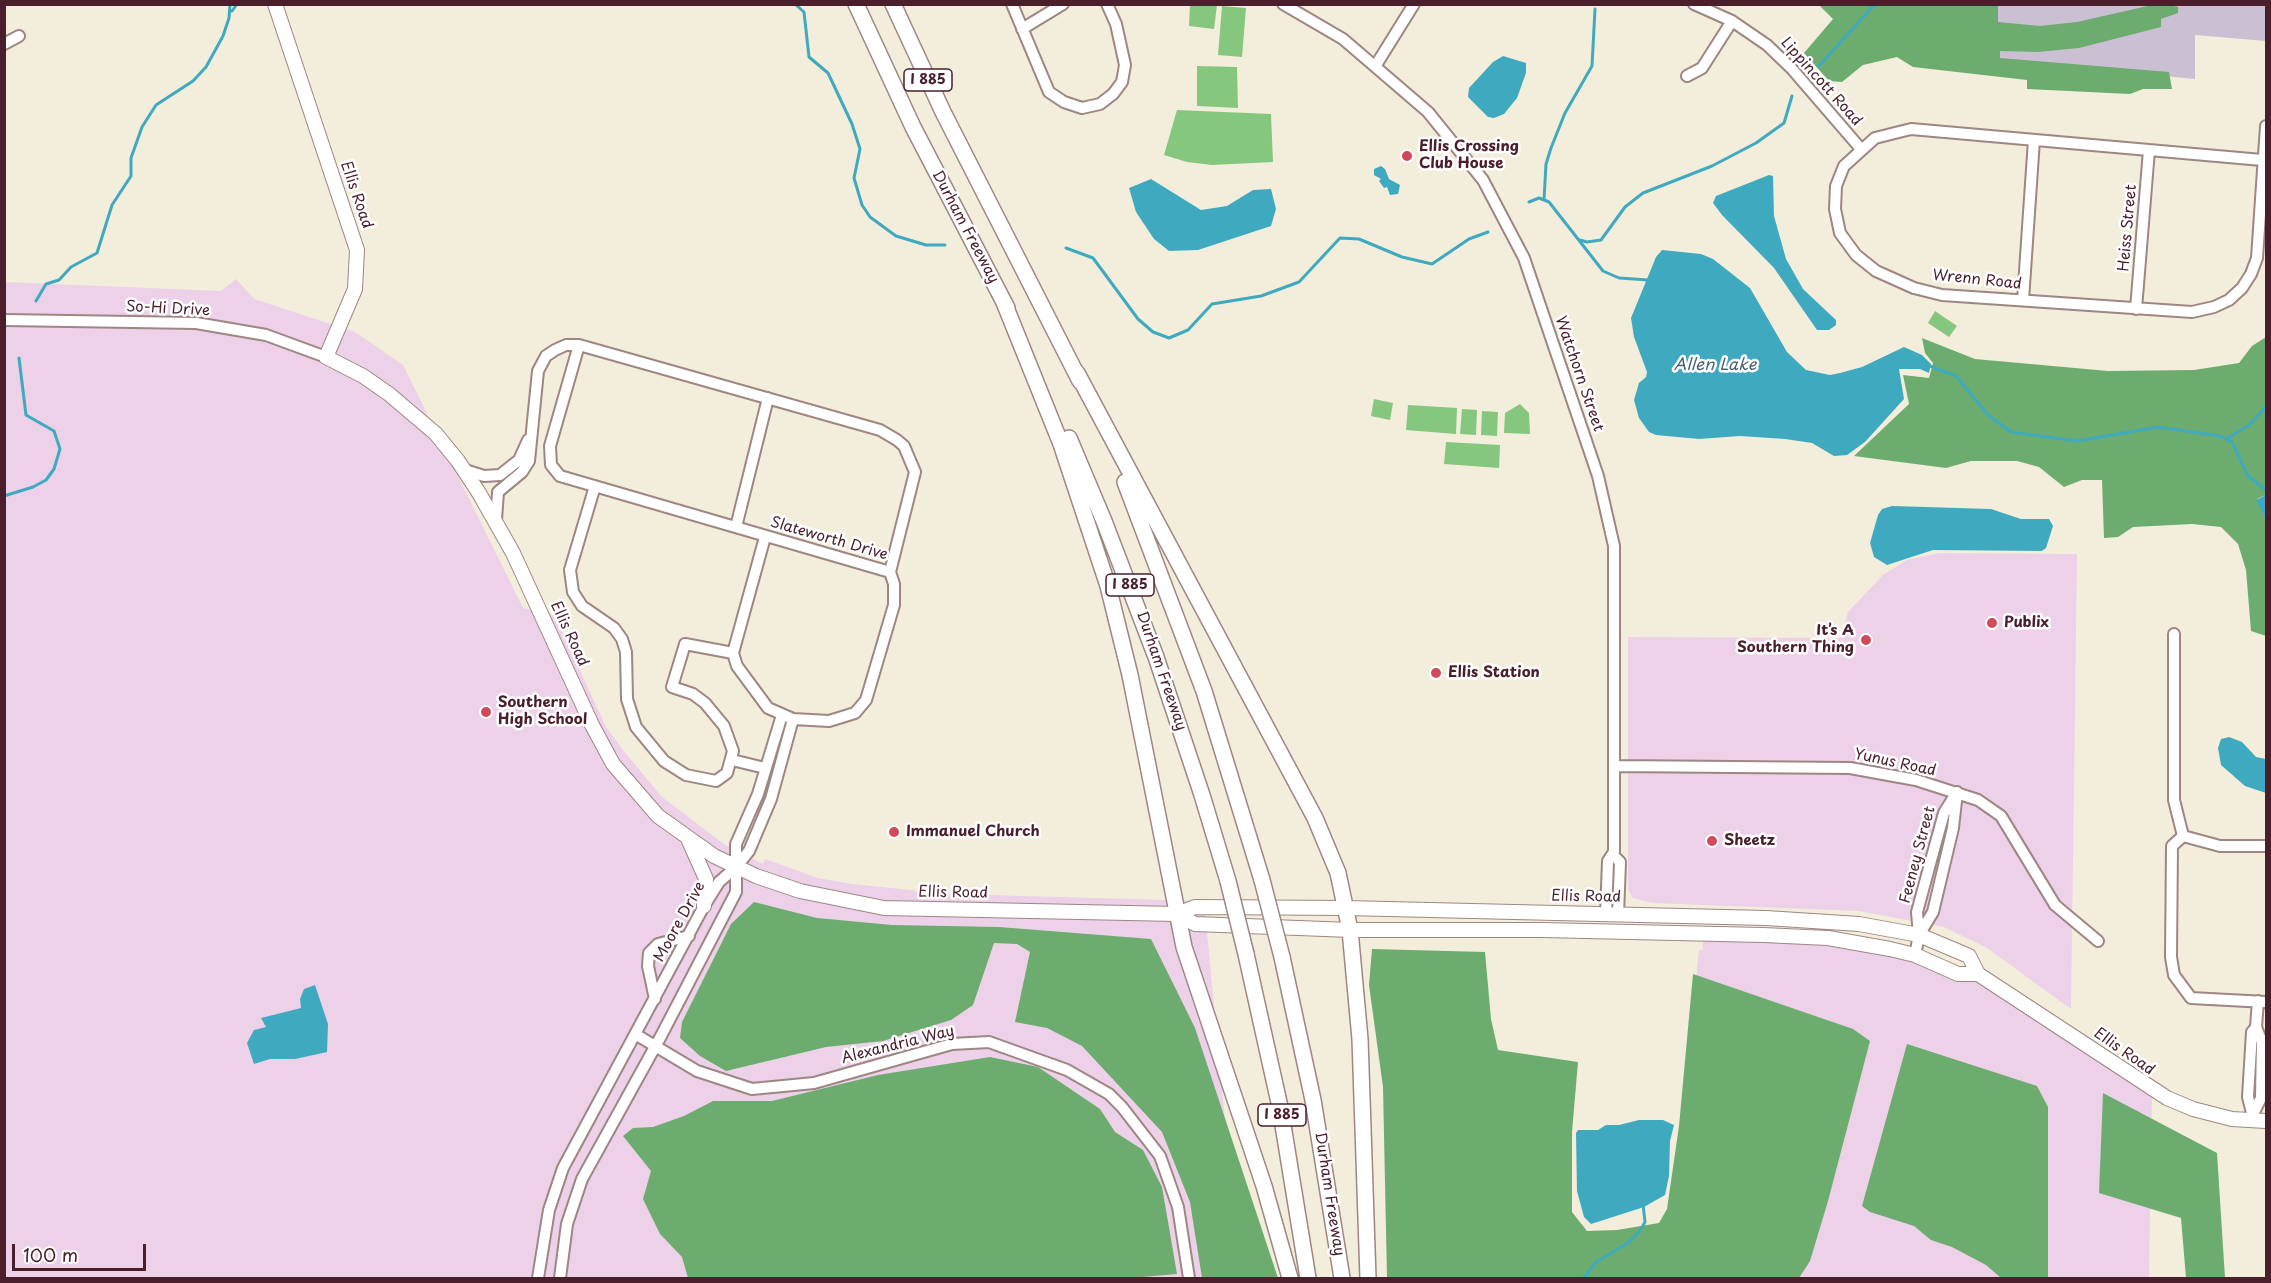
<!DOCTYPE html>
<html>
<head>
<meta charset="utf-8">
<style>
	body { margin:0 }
	#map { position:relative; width:2271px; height:1283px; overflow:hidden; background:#f3eedb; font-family:"Playpen Sans",sans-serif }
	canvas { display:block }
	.frame { position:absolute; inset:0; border:6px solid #4a1f2b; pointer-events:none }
	.scale { position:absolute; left:12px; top:1244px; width:134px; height:27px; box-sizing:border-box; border:3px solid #4a1f2b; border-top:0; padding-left:8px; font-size:18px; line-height:21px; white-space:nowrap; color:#4a1f2b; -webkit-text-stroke:4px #fff; paint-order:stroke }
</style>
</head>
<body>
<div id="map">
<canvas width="2271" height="1283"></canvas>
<div class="frame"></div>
<div class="scale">100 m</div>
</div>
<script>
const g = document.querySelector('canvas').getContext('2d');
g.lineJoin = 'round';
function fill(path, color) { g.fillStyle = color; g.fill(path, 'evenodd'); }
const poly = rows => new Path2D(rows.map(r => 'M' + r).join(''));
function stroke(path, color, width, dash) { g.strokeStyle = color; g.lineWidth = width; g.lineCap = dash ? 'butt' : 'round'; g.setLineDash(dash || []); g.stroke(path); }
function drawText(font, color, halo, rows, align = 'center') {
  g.font = font + ' "Playpen Sans",sans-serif'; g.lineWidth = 5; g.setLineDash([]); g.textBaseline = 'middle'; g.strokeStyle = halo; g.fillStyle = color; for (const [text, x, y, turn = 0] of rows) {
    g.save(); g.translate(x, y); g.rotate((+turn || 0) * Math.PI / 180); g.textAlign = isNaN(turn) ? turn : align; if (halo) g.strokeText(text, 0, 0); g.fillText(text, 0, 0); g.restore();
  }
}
fill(poly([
	[236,279,254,299,355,332,403,365,523,608,555,616,606,727,623,750,662,797,724,844,763,864,765,859,818,878,852,884,950,894,1204,901,1240,1278,5,1278,5,282,221,291],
	[1939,553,2077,554,2071,1009,1987,948,1944,927,1859,911,1652,903,1633,898,1628,890,1628,637,1840,638,1848,612,1883,575,1907,560],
	[1703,939,1791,942,1872,949,1961,971,2152,1091,2149,1278,1665,1278,1699,950,1703,950]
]), '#ecd1e9');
fill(poly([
	[1995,5,2266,5,2266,41,2195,35,2195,79,1994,60]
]), '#cbbfd4');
fill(poly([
	[1190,5,1217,5,1214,29,1189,26],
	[1222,6,1246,8,1242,57,1218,55],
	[1197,66,1237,67,1238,108,1197,106],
	[1177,110,1271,114,1273,162,1212,165,1187,162,1164,155],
	[1935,311,1957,326,1949,337,1928,323],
	[1374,399,1393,403,1390,420,1371,416],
	[1520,404,1529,413,1530,434,1504,433,1505,413],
	[1408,405,1457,408,1456,434,1406,430],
	[1462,409,1477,410,1476,435,1460,434],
	[1482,411,1498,412,1497,436,1481,435],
	[1446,442,1500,445,1499,468,1444,464]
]), '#86c780');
fill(poly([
	[1819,5,1998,5,1998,22,2040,26,2077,22,2152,5,2170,5,2178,7,2178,13,2161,19,2161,27,2079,48,2038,52,2000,51,2000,58,2169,72,2172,89,2143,89,2130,94,2027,89,2027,80,1913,67,1897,57,1863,65,1842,82,1829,81,1804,53,1833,19],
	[2266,337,2266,495,2257,499,2266,520,2266,636,2251,631,2246,570,2238,544,2221,527,2192,524,2133,527,2118,537,2104,538,2102,480,2082,480,2064,487,2039,467,2017,461,1971,461,1946,468,1854,456,1909,404,1903,375,1929,378,1933,363,1925,353,1922,338,1975,359,2108,371,2194,370,2239,363,2252,346],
	[754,902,817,918,892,925,999,927,1151,939,1195,1028,1278,1278,1202,1278,1190,1202,1162,1132,1082,1046,1047,1028,1015,1022,1030,952,1017,944,994,943,973,1005,951,1020,883,1041,826,1047,726,1071,700,1056,680,1038,682,1022,731,924],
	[1372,949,1485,952,1491,1019,1498,1050,1578,1062,1572,1132,1572,1212,1587,1231,1617,1230,1659,1223,1667,1209,1679,1126,1693,974,1853,1029,1870,1041,1828,1201,1810,1261,1799,1278,1387,1278,1383,1087,1369,985],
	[1907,1044,2037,1086,2048,1107,2048,1278,2001,1278,1986,1265,1952,1247,1931,1240,1914,1226,1870,1212,1862,1206],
	[990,1057,1038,1067,1100,1109,1115,1132,1143,1150,1162,1187,1177,1274,1131,1278,688,1278,682,1257,660,1234,643,1199,651,1171,623,1136,633,1128,653,1127,684,1116,713,1101,772,1101,878,1075],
	[2103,1093,2217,1153,2225,1278,2186,1278,2181,1218,2099,1193]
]), '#6cac6e');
fill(poly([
	[1503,56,1526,63,1526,73,1517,98,1504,114,1494,118,1488,117,1468,97,1469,88,1493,62],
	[1381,166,1385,169,1389,179,1400,185,1398,194,1390,195,1387,187,1384,188,1379,181,1381,179,1374,175,1374,169],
	[1769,175,1773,176,1774,216,1786,259,1803,289,1836,320,1836,325,1829,330,1817,330,1774,268,1722,215,1713,203,1716,196],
	[1151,179,1201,210,1227,206,1253,190,1271,189,1276,209,1271,226,1198,250,1169,251,1154,239,1136,212,1129,188],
	[1662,250,1701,254,1713,259,1750,288,1787,352,1806,370,1830,375,1840,373,1862,367,1904,347,1922,355,1931,364,1929,373,1920,369,1899,369,1904,399,1865,442,1847,455,1834,456,1812,443,1785,439,1740,436,1699,439,1656,435,1649,432,1639,418,1634,400,1639,383,1646,377,1647,372,1634,337,1631,318,1656,257],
	[2266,495,2266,520,2256,500],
	[1892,506,1991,509,2021,519,2049,519,2053,526,2046,548,2042,551,1933,550,1887,565,1874,557,1870,543,1878,515,1882,509],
	[2229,737,2242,742,2256,757,2266,759,2266,793,2245,786,2221,765,2218,748,2221,739],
	[315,985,328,1024,327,1052,295,1059,270,1059,254,1064,247,1043,254,1030,266,1027,261,1018,301,1008,300,999,304,989],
	[1639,1120,1663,1120,1674,1125,1670,1141,1669,1176,1665,1195,1644,1207,1591,1224,1584,1217,1577,1191,1576,1133,1578,1130,1598,1130,1606,1125,1619,1125]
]), '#3faabf');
stroke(poly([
	[795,4,804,12,809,57,828,73,852,124,860,149,854,178,862,205,870,217,896,236,926,245,945,245],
	[232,11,237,4],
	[1819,66,1875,4],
	[1544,200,1546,164,1551,148,1565,113,1592,66,1595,9],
	[1529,202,1539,198,1549,202,1603,271,1619,278,1648,280],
	[1580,240,1587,242,1601,240,1625,207,1643,193,1712,166,1756,143,1784,123,1792,96],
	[1066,248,1093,258,1138,319,1153,332,1169,338,1188,330,1212,304,1261,296,1299,282,1340,238,1359,239,1402,257,1432,264,1469,239,1488,232],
	[36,301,46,284,59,280,71,267,97,253,112,205,131,176,131,158,142,127,156,105,193,81,206,67,223,36,229,18,230,4],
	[1927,365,1956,376,1988,415,2011,432,2077,441,2158,427,2220,436,2232,442,2248,476,2266,490],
	[2226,439,2248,426,2266,407],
	[4,496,33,487,46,480,54,469,60,449,54,431,26,415,19,358],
	[1584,1278,1595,1263,1629,1242,1640,1231,1645,1222,1643,1204]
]), '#3faabf', 3);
const minor = poly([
	[1012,4,1049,92,1064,102,1082,108,1100,104,1113,94,1122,82,1125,65,1116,24,1107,4],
	[1283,4,1343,39,1428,112,1483,180,1524,258,1598,476,1614,546,1614,852,1608,861,1606,914],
	[1694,4,1732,21,1767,45,1792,69,1861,149],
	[1022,29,1063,4],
	[4,44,19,36],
	[1376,65,1414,4],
	[1687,76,1702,68,1732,21],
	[2262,160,1911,129,1875,138,1844,166,1836,186,1835,209,1840,233,1856,255,1876,271,1914,288,1942,295,2192,312,2214,307,2229,300,2242,288,2251,274,2257,258,2266,126],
	[2023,300,2034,140],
	[2136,309,2149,150],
	[4,320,196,323,266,335,326,357],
	[579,345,550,446,551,465,560,476,890,572],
	[465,470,484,476,500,475,519,460,528,440],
	[595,486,570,570,573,592,582,606,614,628,622,639,626,652,627,699,636,727,664,761,686,775,716,781,727,773,733,751,724,726,705,703,693,694,672,687,685,644,733,653],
	[496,520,498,492,522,472,529,461,538,371,546,356,555,350,566,345,579,345,880,430,897,440,904,446,915,472,890,572],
	[736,527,768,398],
	[765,537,733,653,737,666,768,708,793,719,829,721,855,713,866,700,894,605,894,584,890,572],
	[2174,634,2174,800,2183,836,2220,846,2266,846],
	[732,760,765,768],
	[1615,766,1850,768,1916,780,1978,800,2001,816,2055,905,2098,941],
	[2183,836,2172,846,2171,957,2174,975,2191,998,2266,1002],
	[1614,856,1620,862,1618,915],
	[1919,935,1933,912,1953,828,1957,792],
	[1915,955,1919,935,1917,912,1930,864,1944,813,1957,792],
	[655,999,648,966,649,953,658,944,689,936],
	[635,1034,697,1071,752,1089,814,1083,952,1044,989,1042,1067,1070,1109,1094,1122,1107,1160,1156,1178,1207,1189,1278],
	[2252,1113,2248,1097,2252,1032,2256,1027,2258,1001],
	[2252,1116,2261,1098,2262,1042,2256,1027],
	[538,1278,549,1210,563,1168,704,906,719,882,736,867,749,851,771,799,793,719],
	[560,1278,567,1224,582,1179,661,1036,736,892,736,844,758,794,782,715]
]);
const major = poly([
	[275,4,357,250,355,289,326,357,363,376,389,394,436,434,458,461,479,493,513,553,592,725,613,764,658,816,714,856,756,876,800,891,884,908,1177,914,1195,907,1346,908,1766,918,1859,924,1919,935,1969,956,1978,974],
	[689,841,706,879,704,906],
	[1177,914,1195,924,1350,930,1542,930,1763,935,1828,938,1890,949,1915,955,1958,974,1978,974,2167,1098,2193,1109,2232,1119,2266,1121]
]);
const highway = poly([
	[856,4,913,127,1007,308],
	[893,4,943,112,1080,381],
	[1003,300,1061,444,1108,586,1130,675,1184,947,1264,1186,1290,1278],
	[1077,373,1315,818,1338,873,1350,930,1360,1039,1368,1278],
	[1069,438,1104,521,1156,657,1202,795,1228,881],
	[1125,482,1204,691,1262,880],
	[1246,954,1280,1107,1308,1278],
	[1282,957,1313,1100,1342,1278]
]);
stroke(minor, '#9e8683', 14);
stroke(major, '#9e8683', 16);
stroke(highway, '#9e8683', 18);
stroke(minor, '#fff', 10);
stroke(major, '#fff', 14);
stroke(highway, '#fff', 15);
const highwayBridge = poly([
	[1262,880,1282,957],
	[1228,881,1246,954]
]);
stroke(highwayBridge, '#9e8683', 18, []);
stroke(highwayBridge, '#fff', 15);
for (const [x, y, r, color] of [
	[1407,156,6,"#d1495b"],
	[1992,623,6,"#d1495b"],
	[1866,640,6,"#d1495b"],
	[1436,673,6,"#d1495b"],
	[486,712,6,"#d1495b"],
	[894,832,6,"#d1495b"],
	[1712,841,6,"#d1495b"]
]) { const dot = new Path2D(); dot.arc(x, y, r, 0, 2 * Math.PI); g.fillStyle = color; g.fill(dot); stroke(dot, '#fff', 2); }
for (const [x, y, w] of [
	[928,80,48],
	[1130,585,48],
	[1282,1115,48]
]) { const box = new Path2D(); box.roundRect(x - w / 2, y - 11, w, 22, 4.5); g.fillStyle = '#fff'; g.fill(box); stroke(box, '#4a1f2b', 1.5); }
drawText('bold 14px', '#4a1f2b', null, [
	["I 885",928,80],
	["I 885",1130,585],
	["I 885",1282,1115]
]);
drawText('15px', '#4a1f2b', '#fff', [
	["Lippincott Road",1821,82,48],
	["Ellis Road",356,195,71],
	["Durham Freeway",965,227,62],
	["Heiss Street",2128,228,-85],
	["Wrenn Road",1977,280,6],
	["So-Hi Drive",168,309,3],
	["Watchorn Street",1579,374,71],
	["Slateworth Drive",829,539,16],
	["Ellis Road",569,634,65],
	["Durham Freeway",1161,671,71],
	["Yunus Road",1895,763,12],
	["Feeney Street",1918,855,-75],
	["Ellis Road",953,893,1],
	["Ellis Road",1586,897,1],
	["Moore Drive",680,922,-61],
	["Alexandria Way",898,1045,-14],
	["Ellis Road",2124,1052,35],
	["Durham Freeway",1329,1194,81]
]);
drawText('bold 15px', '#4a1f2b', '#fff', [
	["Ellis Crossing",1419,147],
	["Club House",1419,164],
	["Publix",2004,623],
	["It’s A",1854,631,"right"],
	["Southern Thing",1854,648,"right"],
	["Ellis Station",1448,673],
	["Southern",498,703],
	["High School",498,720],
	["Immanuel Church",906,832],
	["Sheetz",1724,841]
], 'left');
drawText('italic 16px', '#455e6e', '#fff', [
	["Allen Lake",1715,366]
]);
</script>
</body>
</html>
